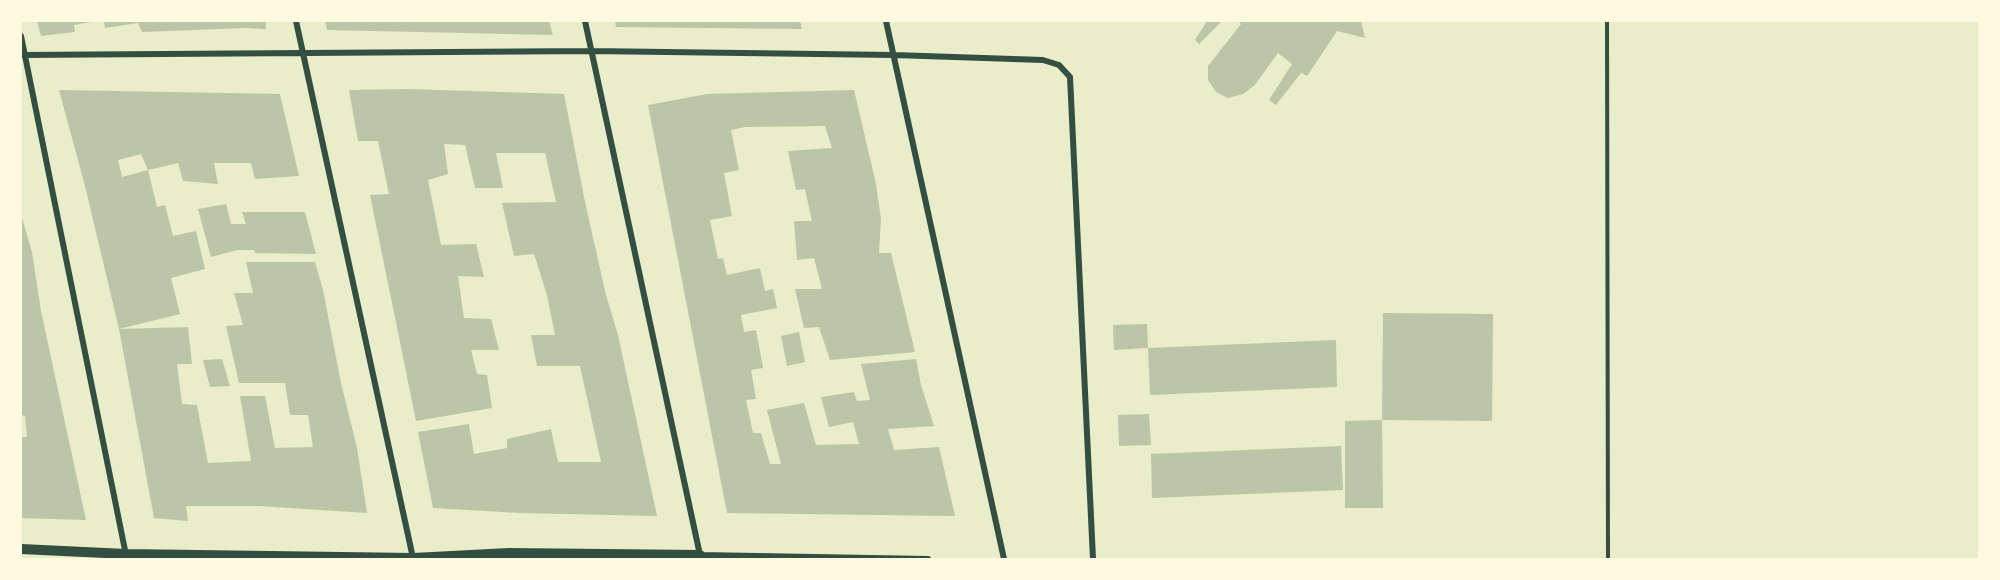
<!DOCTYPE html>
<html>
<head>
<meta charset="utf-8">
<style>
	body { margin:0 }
	#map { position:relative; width:2000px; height:580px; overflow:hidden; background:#e9edc9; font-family:"Nunito Sans",sans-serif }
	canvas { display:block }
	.frame { position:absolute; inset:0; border:22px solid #fefae0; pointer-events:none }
</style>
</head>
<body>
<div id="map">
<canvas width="2000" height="580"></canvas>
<div class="frame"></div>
</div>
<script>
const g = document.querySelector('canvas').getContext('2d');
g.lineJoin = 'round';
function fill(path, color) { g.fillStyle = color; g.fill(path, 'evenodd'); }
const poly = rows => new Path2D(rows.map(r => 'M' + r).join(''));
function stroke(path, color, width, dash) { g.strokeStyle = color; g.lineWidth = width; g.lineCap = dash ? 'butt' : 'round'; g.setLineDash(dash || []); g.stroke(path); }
fill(poly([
	[37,21,91,21,91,22,74,25,75,32,41,36],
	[104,21,266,21,266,29,245,28,142,32,138,23,105,28],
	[325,21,549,21,553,35,327,30],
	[615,21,800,21,802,29,616,27],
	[1207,21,1222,21,1199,44,1195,40],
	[1238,21,1361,21,1365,38,1337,31,1307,76,1301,73,1276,105,1269,100,1292,64,1278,53,1255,85,1243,94,1228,98,1216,92,1208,80,1208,66,1241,24],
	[408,89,564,94,585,202,606,295,618,335,657,516,520,513,433,508,418,432,469,424,474,454,507,448,507,439,551,429,558,462,601,462,580,366,537,366,531,335,555,335,547,295,534,254,514,256,502,203,556,202,545,153,496,153,503,188,475,188,465,145,444,144,448,174,428,180,441,245,476,244,484,277,458,276,464,318,491,319,499,350,471,350,477,374,487,375,492,408,416,421,370,195,389,194,378,141,358,141,349,90],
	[59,90,280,94,299,176,255,179,251,163,214,163,218,184,183,181,178,163,148,170,157,207,165,205,173,236,196,231,205,269,171,278,180,314,119,329,85,186],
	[141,154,148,170,122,177,118,160],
	[854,90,876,184,881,219,879,253,891,253,915,352,830,360,819,327,804,328,795,289,822,289,814,258,797,260,794,221,812,221,805,189,796,190,788,151,832,148,825,126,745,127,731,130,739,170,724,173,732,216,710,220,718,259,723,258,727,275,760,268,765,291,773,289,777,308,741,315,744,332,756,330,763,368,751,370,756,399,746,400,753,433,761,433,770,464,781,464,767,410,804,403,816,445,859,444,853,422,829,427,821,397,854,392,857,401,870,400,861,364,916,359,921,385,934,426,888,429,894,450,939,447,955,516,727,513,648,105,707,94],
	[226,204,231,224,246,224,242,212,305,212,316,254,255,253,254,250,237,250,211,257,198,209],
	[22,218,32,252,41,311,86,520,21,518,21,437,27,437,25,416,21,415],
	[246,262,315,262,323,290,341,383,357,448,367,513,259,506,186,506,188,521,154,518,119,329,188,327,192,364,177,364,182,404,197,405,208,463,251,461,240,396,265,396,275,448,313,447,308,415,290,415,285,383,239,383,226,326,243,325,234,293,253,293],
	[1383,313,1493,314,1492,421,1382,420],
	[1147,324,1148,348,1114,350,1113,325],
	[799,332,805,362,787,366,781,336],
	[1336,340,1337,387,1150,395,1148,348],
	[222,359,230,386,210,387,203,360],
	[1149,414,1151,445,1119,446,1118,415],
	[1382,420,1383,508,1345,508,1345,421],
	[1341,446,1343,490,1152,498,1151,454]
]), '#bcc5a7');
stroke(poly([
	[1607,21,1608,559]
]), '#344e41', 4);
stroke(poly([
	[296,21,413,558],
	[585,21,700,555,928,559],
	[886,21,1004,559],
	[21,36,126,555],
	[21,55,590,51,894,55,1043,60,1059,65,1070,77,1093,559]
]), '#344e41', 6);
stroke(poly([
	[21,549,126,554,413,558,509,553,700,555,700,559]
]), '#344e41', 10);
</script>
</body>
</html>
